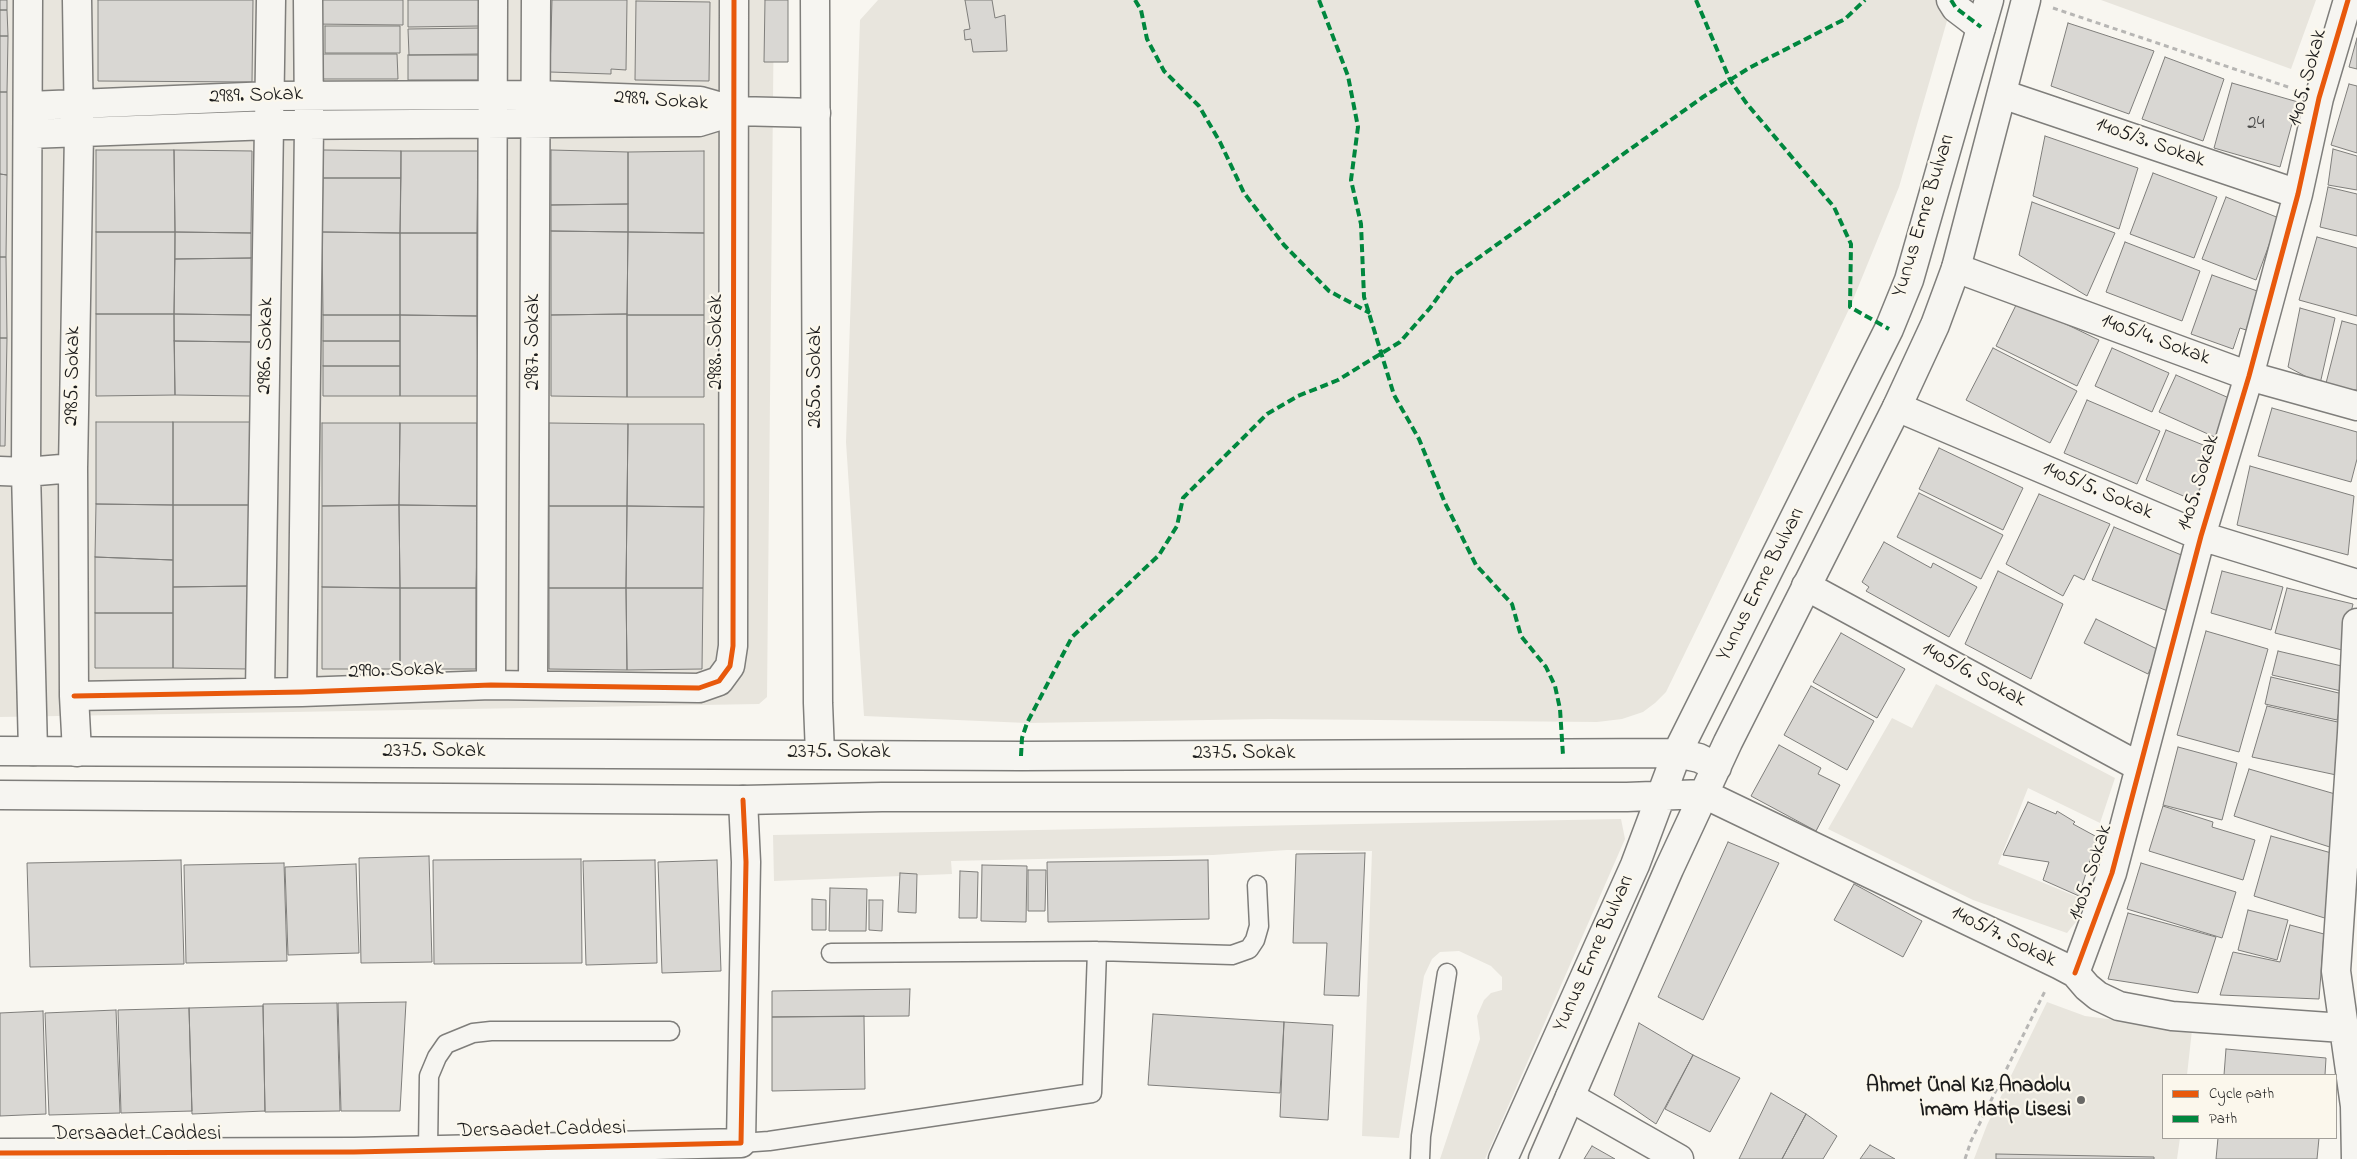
<!DOCTYPE html>
<html>
<head>
<meta charset="utf-8">
<style>
	body { margin:0 }
	#map { position:relative; width:2357px; height:1159px; overflow:hidden; background:#f8f6f0; font-family:"Indie Flower",sans-serif }
	canvas { display:block }
	.legend { position:absolute; left:2162px; top:1074px; width:175px; height:65px; box-sizing:border-box; background:#fbf7ec; border:1px solid #a29f99; margin:0; padding:6px 9px; list-style:none; font-size:15px; color:#1c1c1c }
	.legend li { display:flex; align-items:center; gap:10px; height:25px }
	.legend b { width:25px; border:1px solid #a29f99 }
</style>
</head>
<body>
<div id="map">
<canvas width="2357" height="1159"></canvas>
<ul class="legend">
<li><b style="height:6px;background:#e8590c"></b>Cycle path</li>
<li><b style="height:6px;background:#00873e"></b>Path</li>
</ul>
</div>
<script>
const g = document.querySelector('canvas').getContext('2d');
g.lineJoin = 'round';
function fill(path, color) { g.fillStyle = color; g.fill(path, 'evenodd'); }
const poly = rows => new Path2D(rows.map(r => 'M' + r).join(''));
function stroke(path, color, width, dash) { g.strokeStyle = color; g.lineWidth = width; g.lineCap = dash ? 'butt' : 'round'; g.setLineDash(dash || []); g.stroke(path); }
function drawText(font, color, halo, rows, align = 'center') {
  g.font = font + ' "Indie Flower",sans-serif'; g.lineWidth = 4.5; g.setLineDash([]); g.textBaseline = 'middle'; g.strokeStyle = halo; g.fillStyle = color; for (const [text, x, y, turn = 0] of rows) {
    g.save(); g.translate(x, y); g.rotate((+turn || 0) * Math.PI / 180); g.textAlign = isNaN(turn) ? turn : align; if (halo) g.strokeText(text, 0, 0); g.fillText(text, 0, 0); g.restore();
  }
}
fill(poly([
	[0,0,774,0,767,697,759,704,0,717],
	[878,0,1941,0,1949,14,1899,187,1850,307,1704,614,1666,692,1655,703,1643,712,1622,719,1597,722,1269,719,1027,723,864,716,846,442,860,20],
	[2101,0,2316,0,2291,69],
	[1936,684,2115,778,2100,823,2028,788,1998,864,2080,898,2079,918,2067,933,1973,900,1828,829,1892,718,1912,728],
	[1621,819,1625,839,1485,1159,1440,1159,1480,1039,1477,1016,1484,1000,1491,993,1502,990,1502,977,1491,966,1459,951,1440,952,1432,959,1424,976,1399,1138,1362,1136,1372,851,1287,850,1213,855,951,861,952,874,774,881,773,835],
	[2047,1002,2085,1016,2192,1030,2187,1075,2163,1075,2163,1138,2180,1138,2177,1159,1974,1159,1987,1125]
]), '#e8e5dd');
const building = poly([
	[0,0,7,0,7,10,0,10,0,0],
	[98,0,253,0,252,82,98,81,98,0],
	[313,0,403,0,403,25,313,24,313,0],
	[408,0,480,0,480,26,408,27,408,0],
	[552,0,627,0,626,70,611,69,611,74,550,72,552,0],
	[765,0,788,0,788,62,764,62,765,0],
	[965,0,992,0,995,18,1005,15,1007,51,973,52,971,39,965,40,964,30,970,29,965,0],
	[636,1,710,2,709,81,635,80,636,1],
	[0,10,7,10,8,36,0,36,0,10],
	[2068,23,2154,51,2129,114,2051,86,2068,23],
	[325,26,400,26,400,53,325,53,325,26],
	[480,28,480,54,409,55,408,29,480,28],
	[0,36,8,36,7,92,0,92,0,36],
	[2357,38,2357,69,2349,67,2357,38],
	[322,54,397,54,398,79,322,79,322,54],
	[408,55,481,55,481,80,408,80,408,55],
	[2165,57,2224,79,2203,141,2142,119,2165,57],
	[2232,83,2298,102,2280,167,2214,148,2232,83],
	[2349,84,2357,86,2357,153,2331,145,2349,84],
	[0,92,7,92,7,175,0,174,0,92],
	[2045,136,2138,168,2119,229,2033,196,2045,136],
	[2333,149,2357,156,2357,190,2328,185,2333,149],
	[96,150,174,150,175,232,96,232,96,150],
	[174,150,252,151,251,233,175,232,174,150],
	[323,150,401,151,401,178,323,178,323,150],
	[551,150,628,152,628,204,551,205,551,150],
	[401,151,478,151,477,233,400,233,401,151],
	[704,151,704,233,628,232,628,152,704,151],
	[2153,173,2217,197,2194,258,2130,234,2153,173],
	[0,174,7,175,6,257,0,257,0,174],
	[323,178,401,178,400,233,322,232,323,178],
	[2328,187,2357,194,2357,236,2320,227,2328,187],
	[2226,197,2279,218,2256,280,2202,259,2226,197],
	[2032,202,2115,233,2087,296,2019,255,2032,202],
	[628,204,628,232,551,231,551,205,628,204],
	[551,231,628,232,627,314,551,315,551,231],
	[96,232,175,232,174,314,96,314,96,232],
	[175,232,251,233,251,258,175,259,175,232],
	[322,232,400,233,400,315,323,315,322,232],
	[628,232,704,233,704,315,627,315,628,232],
	[400,233,477,233,477,316,400,315,400,233],
	[2317,237,2357,248,2357,316,2299,300,2317,237],
	[2125,242,2200,271,2182,321,2106,292,2125,242],
	[0,257,6,257,7,338,0,338,0,257],
	[251,258,251,315,174,314,175,259,251,258],
	[2212,275,2260,292,2246,330,2240,328,2233,349,2191,334,2212,275],
	[2018,301,2099,340,2077,386,1996,346,2018,301],
	[2300,308,2335,318,2320,384,2288,367,2300,308],
	[96,314,174,314,175,395,96,396,96,314],
	[174,314,251,315,251,342,174,341,174,314],
	[627,314,627,397,551,396,551,315,627,314],
	[323,315,400,315,400,341,323,341,323,315],
	[400,315,477,316,478,396,400,396,400,315],
	[627,315,704,315,704,397,627,397,627,315],
	[2342,321,2357,325,2357,390,2325,387,2342,321],
	[0,338,7,338,5,446,0,446,0,338],
	[174,341,251,342,251,396,175,395,174,341],
	[323,341,400,341,400,366,323,366,323,341],
	[1993,348,2077,391,2050,443,1966,400,1993,348],
	[2112,348,2169,373,2152,412,2095,386,2112,348],
	[323,366,400,366,400,396,323,396,323,366],
	[2176,375,2236,401,2219,439,2159,412,2176,375],
	[2087,400,2160,431,2137,484,2064,453,2087,400],
	[2272,408,2357,432,2357,459,2351,482,2258,456,2272,408],
	[96,422,173,422,173,505,96,504,96,422],
	[173,422,251,422,250,505,173,505,173,422],
	[322,423,400,423,399,505,322,506,322,423],
	[400,423,477,423,478,506,399,505,400,423],
	[549,423,628,424,627,506,549,506,549,423],
	[628,424,704,424,704,507,627,506,628,424],
	[2166,430,2223,453,2202,504,2146,480,2166,430],
	[1939,448,2023,488,2003,530,1919,489,1939,448],
	[2250,466,2354,496,2348,555,2237,525,2250,466],
	[1919,493,2003,535,1981,579,1897,537,1919,493],
	[2039,494,2110,524,2084,580,2074,575,2063,596,2006,564,2039,494],
	[96,504,173,505,173,560,95,557,96,504],
	[173,505,250,505,249,586,173,587,173,505],
	[399,505,478,506,476,588,400,588,399,505],
	[399,505,400,588,322,587,322,506,399,505],
	[549,506,627,506,626,588,549,588,549,506],
	[627,506,704,507,703,588,626,588,627,506],
	[2114,527,2191,559,2170,612,2092,580,2114,527],
	[1884,542,1931,568,1933,563,1977,587,1949,637,1866,591,1869,587,1862,582,1884,542],
	[95,557,173,560,173,613,95,613,95,557],
	[1998,571,2063,604,2031,679,1965,644,1998,571],
	[2222,571,2283,587,2271,630,2211,613,2222,571],
	[249,586,249,669,173,668,173,587,249,586],
	[322,587,400,588,400,669,322,669,322,587],
	[400,588,476,588,476,669,400,669,400,588],
	[549,588,626,588,627,670,549,669,549,588],
	[626,588,703,588,702,669,627,670,626,588],
	[2287,588,2353,604,2342,650,2275,633,2287,588],
	[95,613,173,613,173,668,95,668,95,613],
	[2096,619,2159,650,2148,674,2084,643,2096,619],
	[2206,631,2268,649,2239,752,2177,735,2206,631],
	[1841,633,1905,669,1877,718,1813,682,1841,633],
	[2278,651,2346,667,2341,691,2272,675,2278,651],
	[2271,677,2343,694,2337,720,2265,704,2271,677],
	[1811,686,1874,721,1847,770,1784,735,1811,686],
	[2267,706,2342,723,2341,776,2252,757,2267,706],
	[1779,745,1821,768,1818,774,1840,785,1816,831,1751,796,1779,745],
	[2178,747,2237,763,2222,820,2163,805,2178,747],
	[2249,769,2342,796,2339,850,2234,816,2249,769],
	[2028,802,2056,814,2057,811,2075,822,2073,824,2097,837,2079,896,2043,880,2049,862,2003,855,2028,802],
	[2163,806,2213,822,2212,827,2255,840,2243,880,2149,851,2163,806],
	[2271,836,2335,854,2331,920,2254,896,2271,836],
	[1728,842,1779,863,1703,1020,1658,997,1728,842],
	[1365,853,1359,996,1324,995,1327,943,1293,943,1296,854,1365,853],
	[429,856,432,962,361,963,359,858,429,856],
	[581,859,582,963,434,964,433,860,581,859],
	[181,860,184,964,30,967,27,863,181,860],
	[655,860,657,963,586,965,583,861,655,860],
	[717,860,721,971,662,973,658,862,717,860],
	[1208,860,1209,919,1048,922,1047,862,1208,860],
	[284,863,287,961,186,963,184,865,284,863],
	[2141,863,2236,892,2222,938,2127,909,2141,863],
	[356,864,359,953,288,955,285,867,356,864],
	[982,865,1027,866,1026,922,981,921,982,865],
	[1028,870,1046,870,1045,911,1028,911,1028,870],
	[960,871,978,872,977,918,959,918,960,871],
	[900,873,917,874,916,913,898,912,900,873],
	[1854,884,1922,921,1903,957,1834,920,1854,884],
	[830,888,867,889,866,931,829,931,830,888],
	[812,899,826,900,826,930,812,930,812,899],
	[869,900,883,900,882,931,869,930,869,900],
	[2248,910,2288,920,2277,960,2238,950,2248,910],
	[2128,913,2216,937,2198,993,2108,979,2128,913],
	[2290,925,2324,934,2319,999,2220,995,2233,952,2280,962,2290,925],
	[910,989,909,1016,772,1017,772,991,910,989],
	[406,1002,400,1111,341,1111,338,1003,406,1002],
	[337,1003,340,1111,265,1112,263,1004,337,1003],
	[263,1006,265,1111,192,1114,189,1008,263,1006],
	[189,1008,192,1111,121,1113,118,1010,189,1008],
	[116,1010,120,1113,49,1115,45,1013,116,1010],
	[43,1011,46,1114,0,1116,0,1013,43,1011],
	[1153,1014,1284,1022,1280,1093,1148,1085,1153,1014],
	[864,1016,865,1089,772,1091,772,1017,864,1016],
	[1284,1022,1333,1025,1328,1120,1280,1117,1284,1022],
	[1639,1023,1693,1055,1656,1124,1614,1095,1639,1023],
	[2226,1049,2326,1058,2325,1075,2224,1075,2226,1049],
	[1693,1055,1740,1078,1710,1132,1665,1109,1693,1055],
	[1771,1093,1806,1114,1782,1159,1739,1159,1771,1093],
	[1806,1114,1837,1136,1823,1159,1782,1159,1806,1114],
	[2218,1138,2319,1138,2317,1159,2216,1159,2218,1138],
	[1870,1145,1895,1159,1860,1159,1870,1145],
	[1592,1146,1615,1159,1584,1159,1592,1146],
	[1996,1154,2154,1157,2154,1159,1996,1159,1996,1154]
]);
fill(building, '#d9d7d3');
stroke(building, '#7f7e7b', 1);
const lane = poly([
	[831,953,1097,951,1232,955,1249,949,1255,940,1259,926,1257,885],
	[741,1143,769,1141,1092,1093,1097,951],
	[428,1150,429,1076,437,1057,446,1044,473,1033,491,1031,670,1031],
	[1420,1159,1421,1136,1447,973]
]);
const street = poly([
	[28,0,26,472,33,751],
	[1951,0,1956,8,1981,27],
	[2002,94,2298,194],
	[29,106,271,96,536,95,700,101,735,111,816,113],
	[29,134,271,125,699,122,735,111],
	[1956,268,2249,376,2357,406],
	[1897,407,2201,536,2357,584],
	[0,471,26,472,73,468],
	[1806,586,2140,767],
	[491,685,493,0],
	[533,685,536,0],
	[260,692,271,0],
	[302,692,309,126,308,0],
	[74,696,302,692,491,685,699,688,719,681,730,666,733,646,734,0],
	[77,752,74,696,73,468,79,133,77,0],
	[1704,794,2060,965,2075,973,2087,987,2098,996,2119,1006,2172,1016,2343,1028],
	[2075,973,2112,873,2201,536,2249,376,2298,194,2319,98,2348,0],
	[1570,1097,1679,1159],
	[2356,1159,2355,1106,2336,971,2352,733,2357,623]
]);
const secondary = poly([
	[815,0,818,703,820,754],
	[0,1153,354,1152,741,1143,746,862,743,800]
]);
const primary = poly([
	[0,751,1021,756,1677,753,1699,758,1717,767],
	[0,795,743,800,882,797,1627,797,1704,794],
	[1503,1159,1635,865,1677,753,1889,329,1909,280,1989,0],
	[1543,1159,1669,869,1728,742,1897,407,1935,325,1956,268,2026,0]
]);
stroke(lane, '#7f7e7b', 21);
stroke(street, '#7f7e7b', 31);
stroke(secondary, '#7f7e7b', 31);
stroke(primary, '#7f7e7b', 31);
stroke(poly([
	[2053,8,2291,88],
	[1965,1159,1971,1141,2046,989]
]), '#b7b6b4', 3, [5, 4]);
stroke(lane, '#f6f5f1', 18);
stroke(street, '#f6f5f1', 28);
stroke(secondary, '#f6f5f1', 28);
stroke(primary, '#f6f5f1', 28);
stroke(poly([
	[1135,0,1141,10,1147,39,1164,71,1199,106,1220,142,1244,193,1284,245,1329,291,1370,313],
	[1319,0,1348,76,1358,127,1351,180,1361,224,1364,297,1394,395,1419,439,1445,503,1476,565,1512,604,1521,636,1546,667,1555,686,1560,709,1563,755],
	[1696,0,1730,80,1747,104,1834,207,1851,244,1850,307,1889,329],
	[1951,0,1956,8,1981,27],
	[1021,756,1022,738,1027,723,1072,637,1159,555,1177,526,1183,498,1267,414,1298,396,1338,380,1400,342,1430,308,1453,276,1703,97,1749,68,1845,19,1865,0]
]), '#00873e', 4, [8, 4]);
stroke(poly([
	[74,696,302,692,491,685,699,688,719,681,730,666,733,646,734,0],
	[2075,973,2112,873,2201,536,2249,376,2298,194,2319,98,2348,0],
	[0,1153,354,1152,741,1143,746,862,743,800]
]), '#e8590c', 5);
for (const [x, y, r, color] of [
	[2081,1100,5,"#696866"]
]) { const dot = new Path2D(); dot.arc(x, y, r, 0, 2 * Math.PI); g.fillStyle = color; g.fill(dot); stroke(dot, '#fbf7ec', 2); }
drawText('19px', '#4b4b4a', null, [
	["24",2256,125]
]);
drawText('21px', '#1c1c1c', '#fbf7ec', [
	["1405. Sokak",2309,78,-75],
	["2989. Sokak",256,97,-2],
	["2989. Sokak",661,102,4],
	["1405/3. Sokak",2150,144,19],
	["Yunus Emre Bulvarı",1925,216,-73],
	["1405/4. Sokak",2155,341,20],
	["2987. Sokak",535,342,-90],
	["2988. Sokak",718,342,-90],
	["2986. Sokak",267,346,-89],
	["2985. Sokak",74,376,-89],
	["2850. Sokak",817,377,-90],
	["1405. Sokak",2200,483,-73],
	["1405/5. Sokak",2097,492,23],
	["Yunus Emre Bulvarı",1762,585,-63],
	["2990. Sokak",396,672,-2],
	["1405/6. Sokak",1973,676,28],
	["2375. Sokak",434,753],
	["2375. Sokak",839,754],
	["2375. Sokak",1244,755],
	["1405. Sokak",2092,873,-72],
	["1405/7. Sokak",2003,938,26],
	["Yunus Emre Bulvarı",1595,954,-66],
	["Dersaadet Caddesi",542,1131,-1],
	["Dersaadet Caddesi",137,1136]
]);
drawText('bold 21px', '#1c1c1c', '#fbf7ec', [
	["Ahmet Ünal Kız Anadolu",2071,1088],
	["İmam Hatip Lisesi",2071,1112]
], 'right');
</script>
</body>
</html>
